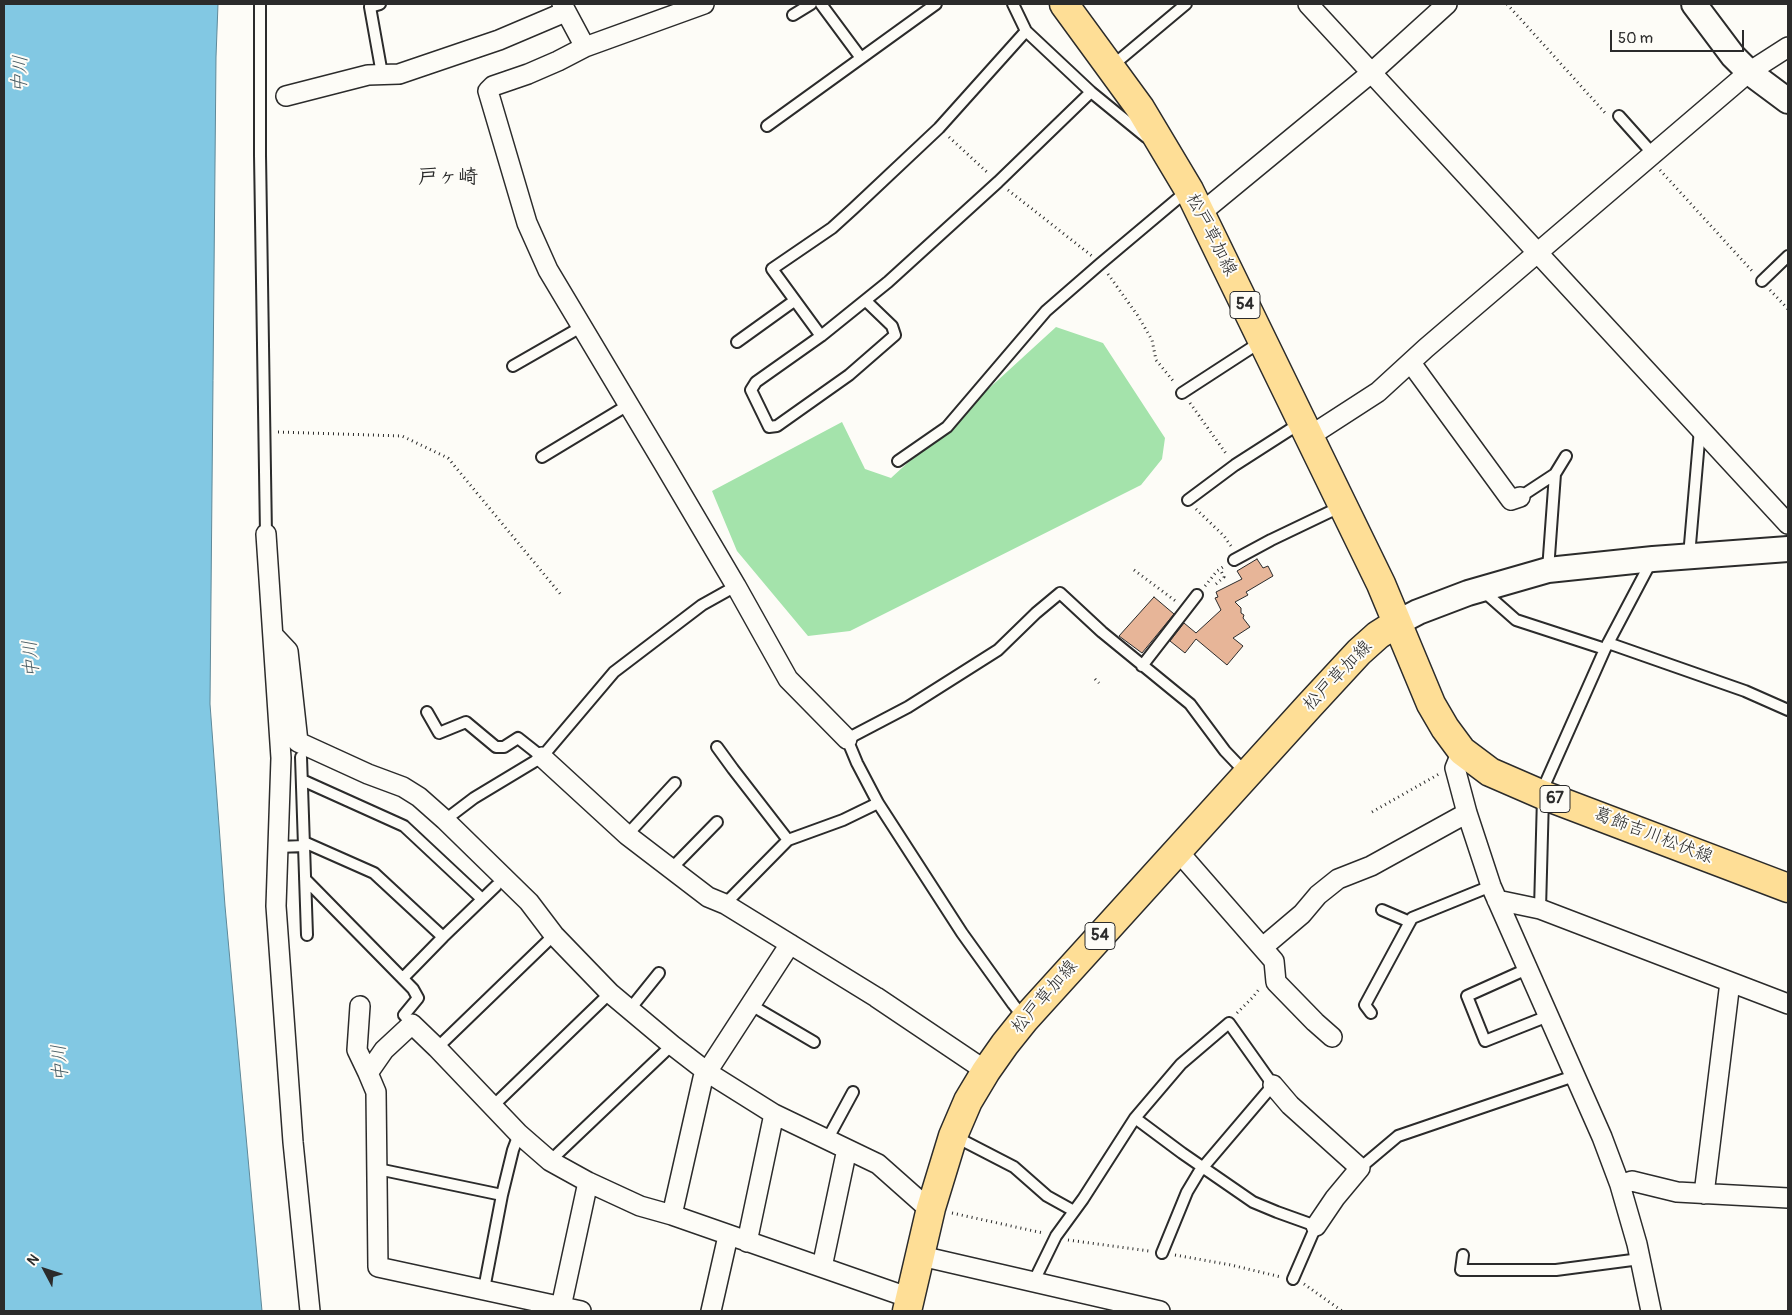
<!DOCTYPE html>
<html>
<head>
<meta charset="utf-8">
<style>
	body { margin:0 }
	#map { position:relative; width:1792px; height:1315px; overflow:hidden; background:#fdfcf7; font-family:Pangolin,sans-serif }
	canvas { display:block }
	.frame { position:absolute; inset:0; border:5px solid #2b2b2b; pointer-events:none }
	.north { position:absolute; left:20px; top:1245px; width:50px; height:50px; -webkit-text-stroke:4px #fdfcf7; paint-order:stroke; rotate:310deg; font-size:14px; font-weight:700; line-height:20px; text-align:center; color:#2b2b2b }
	.north::after { content:''; display:block; margin:auto; width:18px; height:22px; background:#2b2b2b; clip-path:polygon(50% 0,100% 100%,50% 72%,0 100%) }
	.scale { position:absolute; left:1610px; top:30px; width:134px; height:22px; box-sizing:border-box; border:2px solid #2b2b2b; border-top:0; padding-left:6px; font-size:15px; line-height:18px; white-space:nowrap; color:#2b2b2b; -webkit-text-stroke:4px #fdfcf7; paint-order:stroke }
</style>
</head>
<body>
<div id="map">
<canvas width="1792" height="1315"></canvas>
<div class="frame"></div>
<div class="north">N</div>
<div class="scale">50 m</div>
</div>
<script>
const g = document.querySelector('canvas').getContext('2d');
g.lineJoin = 'round';
function fill(path, color) { g.fillStyle = color; g.fill(path, 'evenodd'); }
const poly = rows => new Path2D(rows.map(r => 'M' + r).join(''));
function stroke(path, color, width, dash) { g.strokeStyle = color; g.lineWidth = width; g.lineCap = dash ? 'butt' : 'round'; g.setLineDash(dash || []); g.stroke(path); }
function drawText(font, color, halo, rows, align = 'center') {
  g.font = font + ' Pangolin,"Klee One",sans-serif'; g.lineWidth = 4; g.setLineDash([]); g.textBaseline = 'middle'; g.strokeStyle = halo; g.fillStyle = color; for (const [text, x, y, turn = 0] of rows) {
    g.save(); g.translate(x, y); g.rotate((+turn || 0) * Math.PI / 180); g.textAlign = isNaN(turn) ? turn : align; if (halo) g.strokeText(text, 0, 0); g.fillText(text, 0, 0); g.restore();
  }
}
fill(poly([
	[1056,327,1103,343,1165,438,1162,459,1141,485,850,631,808,636,737,551,712,491,842,422,865,469,891,478]
]), '#a4e3ab');
const water = poly([
	[4,4,218,4,216,57,210,704,225,906,262,1311,4,1311,4,4]
]);
fill(water, '#82c8e3');
stroke(water, '#5f8999', 1);
const building = poly([
	[1257,559,1263,568,1268,566,1273,576,1246,592,1248,595,1235,602,1241,608,1241,613,1244,615,1243,618,1250,627,1233,638,1243,646,1227,665,1196,639,1185,653,1170,641,1184,623,1196,633,1221,610,1215,598,1218,597,1216,592,1242,579,1237,571,1257,559],
	[1154,597,1174,614,1142,653,1119,636,1154,597]
]);
fill(building, '#e7b598');
stroke(building, '#2b2b2b', 1);
const service = poly([
	[260,4,260,155,266,534],
	[380,4,370,7,382,74],
	[821,4,861,58],
	[1013,4,1026,31,1091,92,1146,137],
	[793,15,811,4],
	[1112,66,1186,4],
	[1619,116,1653,154],
	[767,126,936,4],
	[1762,281,1788,256],
	[866,301,892,326,895,335,849,375,777,426,769,427,751,390,756,382,821,336,888,282,998,182,1091,92],
	[821,336,772,269,832,228,854,208,939,128,1026,31],
	[737,342,794,301],
	[513,366,581,327],
	[1182,393,1262,341],
	[542,457,628,405],
	[898,461,947,427,1046,311,1100,264,1188,190],
	[1520,497,1555,474],
	[1188,500,1235,465,1302,422],
	[1689,556,1700,429],
	[1234,560,1271,540,1342,506],
	[1548,570,1555,474,1566,456],
	[1482,590,1516,620,1605,649],
	[1608,643,1745,691,1788,710],
	[1142,666,1197,595],
	[427,712,439,733,466,722,496,747,504,747,518,738,542,757],
	[717,747,733,769,788,840],
	[301,757,307,935],
	[302,780,404,826,482,899],
	[1541,793,1605,649,1652,560],
	[445,820,474,798,542,757,614,672,702,605,736,586],
	[627,835,675,783],
	[304,842,374,873,443,937],
	[278,847,304,846],
	[671,869,717,822],
	[305,879,413,989,418,998,404,1015,412,1024],
	[725,904,788,840,843,820,878,803],
	[1540,909,1543,797],
	[1382,910,1410,922],
	[1527,969,1467,996,1485,1041,1548,1016],
	[403,978,443,937,496,886],
	[751,1005,814,1042],
	[630,1009,659,973],
	[1371,1013,1365,1005,1412,918,1491,886],
	[1024,1018,1013,1004,962,933,878,803,857,763,847,739,908,707,998,650,1036,613,1060,593,1102,632,1190,704,1225,751,1246,773],
	[437,1048,554,935],
	[493,1106,610,993],
	[1135,1118,1182,1153,1253,1202,1277,1212,1316,1226,1293,1279],
	[954,1136,1014,1167,1047,1196,1074,1211],
	[827,1140,853,1092],
	[550,1161,672,1045],
	[1360,1168,1398,1136,1574,1076],
	[378,1169,502,1195],
	[1463,1255,1461,1270,1556,1270,1640,1259],
	[1033,1283,1056,1236,1083,1199,1135,1118,1181,1064,1229,1023,1273,1085,1199,1172,1187,1192,1162,1253],
	[484,1289,502,1195,513,1150,519,1134]
]);
const minor = poly([
	[562,4,585,47],
	[704,4,585,47,558,61,528,74,493,86,488,91,527,223,548,270,664,464,736,586,788,679,847,739],
	[1308,4,1788,524],
	[286,96,368,75,399,74,499,40,565,12],
	[1201,213,1371,73,1447,4],
	[1411,363,1511,500,1520,497],
	[1310,436,1378,392,1426,348,1749,72,1788,47],
	[266,534,281,758,276,906,293,1142,310,1311],
	[273,635,288,651,298,742,368,774,403,787,419,797,445,820,529,902,554,935,610,993,672,1045,707,1072,774,1114,878,1164,931,1211],
	[1462,751,1455,768,1467,813,1491,886,1602,1137,1620,1185,1637,1244,1651,1311],
	[542,757,627,835,708,897,725,904,876,997,986,1071],
	[1177,850,1274,961,1276,982,1315,1022,1332,1037],
	[1497,900,1540,909,1788,1004],
	[1263,947,1302,914,1318,895,1338,879,1371,866,1467,813],
	[360,1006,357,1050,368,1073],
	[1273,1085,1290,1105,1360,1168,1335,1198,1316,1226],
	[1620,1185,1632,1181,1677,1192,1788,1198],
	[1704,1194,1730,982],
	[672,1215,703,1078,790,944],
	[747,1242,774,1114],
	[921,1256,1160,1311],
	[822,1267,847,1149],
	[561,1307,588,1182],
	[581,1311,378,1267,376,1092,368,1073,384,1050,412,1024,437,1048,519,1134,550,1161,588,1182,640,1206,672,1215,910,1298],
	[711,1311,728,1236]
]);
const tertiary = poly([
	[1694,4,1733,56,1749,72,1788,101],
	[1397,623,1418,612,1468,593,1548,570,1653,559,1788,549]
]);
const primary = poly([
	[1064,4,1140,108,1189,190,1381,584,1431,704,1445,728,1462,751,1490,772,1543,795,1788,888],
	[907,1311,931,1208,953,1136,968,1101,986,1071,1005,1044,1025,1019,1309,706,1359,652,1378,635,1397,623]
]);
stroke(service, '#2b2b2b', 14);
stroke(minor, '#2b2b2b', 22);
stroke(tertiary, '#2b2b2b', 28);
stroke(primary, '#2b2b2b', 31);
stroke(poly([
	[1507,4,1607,115],
	[949,137,988,173],
	[1660,170,1753,272],
	[1008,190,1092,256],
	[1108,274,1138,316,1152,340,1156,360,1174,382],
	[1770,290,1788,309],
	[1190,403,1227,455],
	[278,432,402,436,448,458,562,596],
	[1196,509,1224,536,1231,546],
	[1134,570,1177,602],
	[1216,584,1224,577,1220,569],
	[1205,586,1217,571,1223,567],
	[1095,679,1099,683],
	[1372,812,1439,774],
	[1237,1013,1253,997,1260,988],
	[952,1213,1043,1233],
	[1068,1240,1149,1251],
	[1175,1255,1231,1265,1281,1277],
	[1304,1284,1342,1311]
]), '#2b2b2b', 3, [1, 4]);
stroke(service, '#fdfcf7', 10);
stroke(minor, '#fdfcf7', 19);
stroke(tertiary, '#fdfcf7', 24);
stroke(primary, '#fede96', 28);
for (const [x, y, w] of [
	[1245,305,30],
	[1555,799,30],
	[1100,936,30]
]) { const box = new Path2D(); box.roundRect(x - w / 2, y - 13.5, w, 27, 4); g.fillStyle = '#fdfcf7'; g.fill(box); stroke(box, '#2b2b2b', 1); }
drawText('bold 16px', '#2b2b2b', null, [
	["54",1245,305],
	["67",1555,799],
	["54",1100,936]
]);
drawText('18px', '#2b2b2b', '#fdfcf7', [
	["松戸草加線",1211,235,63],
	["松戸草加線",1338,676,-46],
	["葛飾吉川松伏線",1653,836,21],
	["松戸草加線",1045,997,-49]
]);
drawText('italic 19px', '#455a62', '#fdfcf7', [
	["中川",21,74,-88],
	["中川",32,659,-94],
	["中川",61,1063,-94]
]);
drawText('bold 20px', '#2b2b2b', '#fdfcf7', [
	["戸ヶ崎",448,178]
]);
</script>
</body>
</html>
